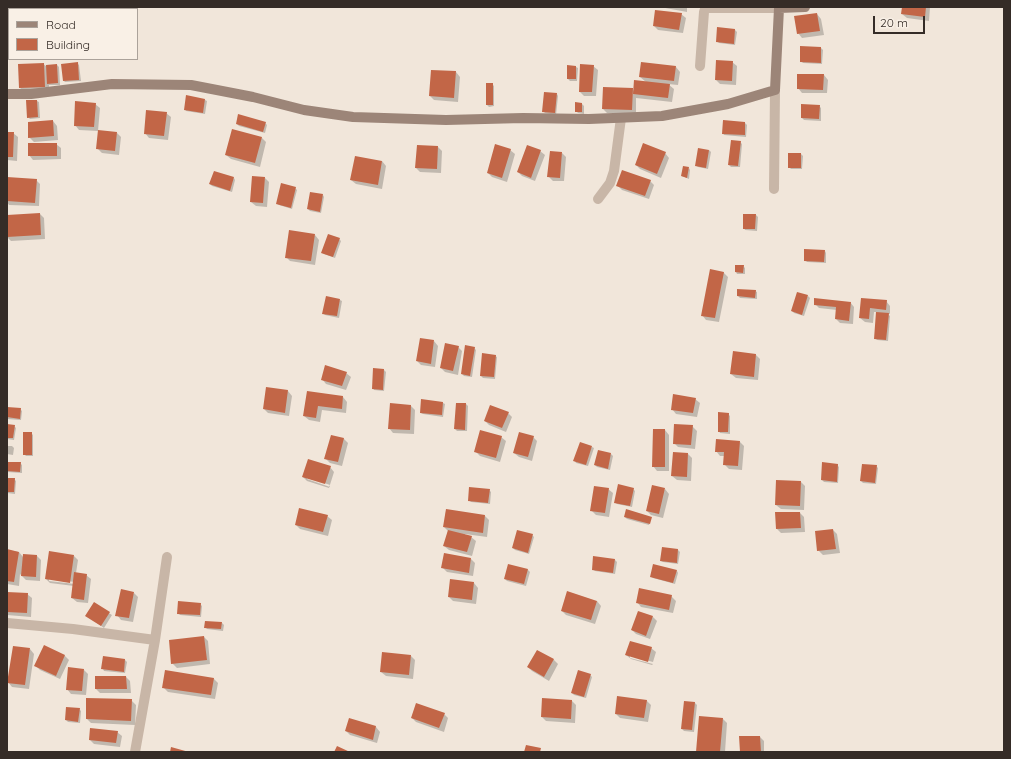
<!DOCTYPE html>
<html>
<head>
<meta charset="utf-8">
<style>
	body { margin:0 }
	#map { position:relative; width:1011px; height:759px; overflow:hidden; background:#f1e6da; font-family:Quicksand,sans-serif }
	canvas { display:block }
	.frame { position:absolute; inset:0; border:8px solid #352c27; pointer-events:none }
	.legend { position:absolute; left:8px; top:8px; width:130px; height:52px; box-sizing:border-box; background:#f9f0e6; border:1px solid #aba29a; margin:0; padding:5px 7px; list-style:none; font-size:12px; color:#352c27 }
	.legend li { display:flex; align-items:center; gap:8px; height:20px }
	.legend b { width:20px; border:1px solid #aba29a }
	.scale { position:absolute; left:873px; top:16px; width:52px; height:18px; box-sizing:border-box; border:2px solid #352c27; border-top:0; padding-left:5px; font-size:12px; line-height:14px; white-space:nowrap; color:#352c27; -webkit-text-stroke:3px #f9f0e6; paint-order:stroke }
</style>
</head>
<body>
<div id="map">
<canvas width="1011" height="759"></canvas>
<div class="frame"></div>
<ul class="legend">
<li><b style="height:5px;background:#9c8578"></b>Road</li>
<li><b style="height:11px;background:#c26647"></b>Building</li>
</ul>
<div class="scale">20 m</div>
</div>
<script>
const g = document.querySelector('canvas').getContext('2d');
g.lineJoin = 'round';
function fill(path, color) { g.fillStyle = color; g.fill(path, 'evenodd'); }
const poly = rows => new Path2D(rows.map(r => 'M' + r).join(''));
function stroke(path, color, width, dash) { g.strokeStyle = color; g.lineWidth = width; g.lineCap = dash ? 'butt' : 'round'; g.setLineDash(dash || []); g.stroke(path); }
fill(poly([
	[660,7,687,7,687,12],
	[903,7,930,7,929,21,907,18,902,14],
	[681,14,686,18,683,33,658,30,654,26],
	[817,14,821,19,824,35,802,38,798,33],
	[718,28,735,30,737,32,735,45,719,43,717,41],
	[821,48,823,50,822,64,803,63,801,61],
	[7,62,8,84,7,84],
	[732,62,737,66,736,85,720,84,716,80],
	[77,63,79,65,81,81,65,82,64,81],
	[43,64,46,66,57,65,59,67,60,85,49,85,49,91,25,92,20,88],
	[593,66,598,70,596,96,584,96,580,92],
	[576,67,578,68,577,81,570,81,568,79],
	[676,67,680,72,678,85,668,84,674,89,672,102,636,98,636,114,607,113,603,109,632,89,634,91,646,82,640,77],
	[456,72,460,77,458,102,434,100,430,96],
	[824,75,828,80,827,93,802,93,798,88],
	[492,84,494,86,494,106,489,107,487,105],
	[557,94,558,96,556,115,545,113,543,111],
	[205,100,207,101,205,114,186,111,185,109],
	[37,101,39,102,40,118,30,119,28,117],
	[95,104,100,108,98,131,79,130,75,125],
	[582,104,584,106,584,114,578,113,576,111],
	[819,106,821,108,821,121,804,120,802,118],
	[166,113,171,117,168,140,149,138,145,133],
	[53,121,57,126,58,140,34,142,29,137],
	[265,123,267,125,265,133,239,126,237,124],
	[745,123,747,125,746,137,724,135,723,133],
	[7,133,13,133,18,137,17,161,7,160],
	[117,133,121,137,119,155,102,153,97,148],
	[262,138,266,142,260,167,231,159,226,155],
	[740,142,742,144,740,167,731,167,729,165],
	[56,144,61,148,61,159,33,160,29,155],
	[438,147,442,151,441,173,420,172,416,168],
	[510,150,515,154,507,182,492,177,488,173],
	[709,150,711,152,708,169,698,167,696,165],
	[540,151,545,155,535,181,522,176,518,172],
	[562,153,566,157,564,181,553,181,548,176],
	[665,153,669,158,661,178,640,169,636,165],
	[801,154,803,156,802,169,791,169,789,167],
	[382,161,386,166,382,189,356,184,351,180],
	[689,168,690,170,689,179,682,176],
	[7,178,36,180,40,184,39,206,9,205,7,202],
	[234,178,235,180,232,192,212,186,210,184],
	[265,178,269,182,267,207,256,206,251,202],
	[650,181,654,185,649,199,622,190,618,186],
	[295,188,297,190,292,209,279,205,278,204],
	[323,195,324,197,321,213,310,211,308,209],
	[40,214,44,218,45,239,11,241,7,237,7,216],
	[756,215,758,217,757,231,745,230,744,228],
	[315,235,319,240,315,265,290,261,286,257],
	[339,239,341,241,335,258,324,254,322,252],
	[825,251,826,253,826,263,807,262,805,260],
	[743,266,745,268,745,274,737,274,736,272],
	[723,272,728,277,719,322,706,320,702,315],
	[755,291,757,292,757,299,740,298,738,296],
	[808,296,810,298,804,316,794,313,792,311],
	[862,299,886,301,890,306,890,314,887,313,890,316,888,341,877,340,875,338,877,312,874,312,873,323,865,322,860,318],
	[340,300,342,301,339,318,325,315,323,313],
	[850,302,854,307,853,324,840,323,836,319,837,310,819,308,815,304],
	[434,341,438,346,435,367,421,365,417,361],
	[458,347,462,351,458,375,445,372,441,368],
	[474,348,476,350,472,377,464,376,462,374],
	[756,355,760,359,758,380,736,378,731,374],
	[495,356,497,357,495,379,483,378,481,376],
	[384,370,386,372,384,391,374,390,373,388],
	[346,373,351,377,346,390,326,384,322,379],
	[267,388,288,391,292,396,289,416,268,413,264,409],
	[308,392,343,397,347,402,346,413,322,410,320,422,309,420,304,416],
	[695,399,700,403,697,417,676,414,672,409],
	[443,403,445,404,443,417,423,414,421,413],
	[391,404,411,406,415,410,414,434,393,433,389,428],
	[457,404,466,404,468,406,467,431,457,431,455,429],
	[7,408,20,409,22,411,21,420,7,419],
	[508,413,512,417,506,432,489,425,485,421],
	[728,414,730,416,730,434,720,433,719,431],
	[7,425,14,426,16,428,14,440,7,439],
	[692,426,697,431,695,449,678,447,674,443],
	[665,430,669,435,669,471,657,471,653,466],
	[31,433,33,435,33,456,26,456,24,454],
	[332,436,344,439,348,443,342,466,330,463,325,458],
	[501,437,506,441,500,462,480,456,476,452],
	[533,437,537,441,532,461,519,457,514,453],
	[740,442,744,446,742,470,729,469,724,464,725,456,720,456,716,451],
	[7,446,12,446,14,448,13,455,7,454],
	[592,447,594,448,588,466,576,463,575,461],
	[611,454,613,456,610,470,597,467,595,465],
	[688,454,692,458,691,481,677,480,672,476],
	[7,463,20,463,22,465,22,473,7,472],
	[837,465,839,467,838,483,824,482,822,480],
	[876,466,878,468,876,484,863,483,861,481],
	[330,467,334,472,329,488,307,481,303,477],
	[307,477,330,485,330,487,307,479],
	[7,479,14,479,16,481,15,494,7,493],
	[801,482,805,486,804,510,781,509,776,505],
	[608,489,613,493,609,517,596,515,591,510],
	[633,489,635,491,632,507,617,504,615,502],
	[665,489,669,494,663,518,651,515,647,511],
	[489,490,491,492,490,504,471,502,469,500],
	[446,511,485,516,489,520,487,537,465,534,465,535,471,537,476,541,472,556,449,550,444,546,448,531,444,527],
	[800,513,804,517,805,532,781,533,777,529],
	[327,516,332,520,328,536,300,529,296,525],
	[625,517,651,517,649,525,627,519],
	[833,530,837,534,840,553,823,555,818,550],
	[532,535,534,537,529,554,515,550,513,548],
	[663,548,678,550,680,552,678,564,663,562,661,561],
	[7,550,19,552,23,557,24,555,37,556,41,560,40,581,26,580,20,574,19,586,7,584],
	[74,556,78,560,76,573,86,575,91,579,88,603,77,602,72,598,74,586,50,583,46,579],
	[49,579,75,582,75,584,49,581],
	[594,557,615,560,617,562,615,574,595,571,593,569],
	[471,559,475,563,473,576,447,572,442,567],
	[509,565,528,570,530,572,526,586,507,581,505,579],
	[677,571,678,573,675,584,653,578,651,576],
	[474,583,478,588,476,604,453,601,449,597],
	[7,593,27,594,32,598,31,617,7,615],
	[134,593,138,597,133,622,121,620,117,615],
	[671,596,676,601,673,613,641,607,637,602],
	[597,601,601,606,595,624,566,615,562,611],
	[94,604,112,615,104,628,87,616],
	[200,604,202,606,201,617,180,615,178,613],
	[653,617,657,621,650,639,636,634,632,630],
	[222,623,224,625,223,631,207,629,205,627],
	[204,637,208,641,210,664,177,668,172,663],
	[44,647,65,656,69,660,60,679,40,670,36,666],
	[651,648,656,652,653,662,630,656,630,658,653,664,652,665,631,659,626,655],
	[30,649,34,654,29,689,12,687,8,682],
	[537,651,554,660,558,664,549,681,532,671,528,667],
	[411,656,415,660,413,679,386,676,381,672],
	[125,660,127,662,125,673,104,671,103,669],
	[84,670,88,674,86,695,71,694,67,689],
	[590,675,592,677,586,698,574,695,572,693],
	[126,677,130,681,131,693,100,693,96,689],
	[214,679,218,683,215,699,168,692,163,687],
	[543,699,572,701,576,705,575,723,546,721,542,717],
	[131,700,136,705,135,725,91,723,87,719],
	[646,700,651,705,648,722,620,718,616,714],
	[685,702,695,703,697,705,694,732,684,731,682,729],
	[79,709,81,711,80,723,68,722,66,720],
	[444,714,448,718,444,732,416,722,412,718],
	[350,719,376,727,380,732,377,743,350,735,346,731],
	[723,719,727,723,725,752,697,752],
	[117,732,122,736,120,747,94,744,90,740],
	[760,737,764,741,764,752,741,752]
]), '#0003');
fill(poly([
	[22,7,52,7,52,9,22,9],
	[902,7,926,7,925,17,901,14],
	[655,10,682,13,679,30,653,26],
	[817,13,820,31,797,34,794,16],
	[717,27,735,29,734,44,716,42],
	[800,46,821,47,821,63,800,62],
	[716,60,733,61,732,81,715,80],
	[78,62,79,80,63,81,61,64],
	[641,62,676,66,674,81,639,77],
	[44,63,45,87,19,88,18,64],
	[57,64,58,83,47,84,46,65],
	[580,64,594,65,592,92,579,92],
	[567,65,576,66,576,79,567,79],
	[431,70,456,71,454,98,429,96],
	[797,74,824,74,823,90,797,89],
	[634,80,670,84,668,98,633,94],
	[486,83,493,83,493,105,486,105],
	[603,87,633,88,632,110,602,109],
	[544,92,557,93,555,113,542,112],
	[186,95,205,99,203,113,184,110],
	[26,100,37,100,38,117,27,118],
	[75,101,96,103,94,127,74,126],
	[575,102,582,103,582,112,575,112],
	[801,104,820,105,819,119,801,118],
	[146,110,167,112,164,136,144,134],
	[238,114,266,122,263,132,236,124],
	[53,120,54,136,28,138,28,122],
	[723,120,745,122,745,135,722,134],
	[232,129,262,137,255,163,225,155],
	[98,130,117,132,115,151,96,149],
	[7,132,14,132,13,157,7,157],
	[731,140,741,141,738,166,728,165],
	[28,143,57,143,57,156,28,156],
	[643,143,666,152,657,174,635,165],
	[495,144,511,149,502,178,487,173],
	[417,145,438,146,437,169,415,168],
	[527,145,541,150,531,178,517,172],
	[698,148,709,150,706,168,695,166],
	[550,151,562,152,560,178,547,177],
	[788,153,801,153,801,168,788,168],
	[355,156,382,161,378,185,350,180],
	[683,166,689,167,687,178,681,176],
	[622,170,651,180,645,196,616,186],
	[214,171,234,177,230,191,209,184],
	[252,176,265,177,263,203,250,202],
	[7,177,37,179,35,203,7,201],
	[281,183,296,187,291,208,276,204],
	[310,192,323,194,320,212,307,209],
	[40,213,41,235,7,237,7,215],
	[743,214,756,214,755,229,743,229],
	[289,230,315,234,311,261,285,258],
	[328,234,340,238,333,257,321,253],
	[804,249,825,250,824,262,804,261],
	[735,265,744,265,743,273,735,272],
	[710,269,724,272,715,318,701,316],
	[737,289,756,290,755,298,737,296],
	[797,292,808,295,802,315,791,311],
	[326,296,340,299,337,316,322,314],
	[814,298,851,302,849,321,835,319,836,307,814,305],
	[861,298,887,300,886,310,870,308,869,319,859,318],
	[876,312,889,313,886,340,874,339],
	[420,338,434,340,431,364,416,361],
	[445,343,459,346,453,371,440,368],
	[465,345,475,347,470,376,461,374],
	[733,351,756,354,754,377,730,374],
	[482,353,496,355,494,377,480,376],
	[325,365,347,372,342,386,321,380],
	[373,368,384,369,383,390,372,389],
	[266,387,288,390,285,413,263,409],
	[307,391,343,396,342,409,318,406,316,418,303,416],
	[673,394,696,398,693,413,671,410],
	[421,399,443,402,442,415,420,413],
	[390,403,411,405,410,430,388,429],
	[456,403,466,403,465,430,454,429],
	[490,405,509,412,502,428,484,421],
	[7,407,21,408,20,419,7,417],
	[718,412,729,413,728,432,718,432],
	[7,424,15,425,13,438,7,438],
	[674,424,693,425,691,445,673,444],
	[653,429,665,429,665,467,652,467],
	[480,430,502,436,496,458,474,452],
	[23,432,32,432,32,455,23,455],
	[519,432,534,436,528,457,513,453],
	[331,435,344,438,338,462,324,459],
	[716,439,740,441,738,466,723,465,724,452,715,452],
	[580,442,592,446,586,465,573,461],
	[598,450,611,453,608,469,594,465],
	[673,452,688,453,687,477,671,476],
	[308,459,331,466,325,484,302,477],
	[7,462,21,462,20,472,7,471],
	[822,462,838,464,837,482,821,480],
	[862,464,877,465,875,483,860,481],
	[7,478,15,478,14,492,7,492],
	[776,480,801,481,800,506,775,505],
	[618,484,634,488,630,506,614,503],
	[652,485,665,488,659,514,646,511],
	[594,486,609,488,605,513,590,511],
	[469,487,490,489,488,503,468,501],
	[299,508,328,515,323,532,295,525],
	[446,509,485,515,483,533,443,527],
	[626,509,652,517,650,524,624,517],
	[775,512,800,512,801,528,776,529],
	[833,529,836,549,817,551,815,531],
	[448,530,472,536,467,552,443,546],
	[517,530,533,534,528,553,512,548],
	[662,547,678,549,677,563,660,561],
	[7,549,19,552,14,582,7,581],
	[49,551,74,555,70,583,45,579],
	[444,553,471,558,469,573,441,568],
	[23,554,37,555,36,577,21,576],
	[593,556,615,559,613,573,592,570],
	[508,564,528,569,524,584,504,579],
	[653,564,677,570,673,583,650,577],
	[74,572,87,574,84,600,71,598],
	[450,579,474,582,472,600,448,597],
	[639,588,672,595,669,610,636,603],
	[121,589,134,592,129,618,115,616],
	[567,591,597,601,591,620,561,611],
	[7,592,28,593,27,613,7,612],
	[178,601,201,603,200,615,177,614],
	[94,602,110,612,101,626,85,616],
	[638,611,653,616,646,636,631,630],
	[205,621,222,622,221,629,204,628],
	[204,636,207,660,171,664,169,640],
	[630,641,652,647,648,662,625,655],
	[44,645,65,655,56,676,34,666],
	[13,646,30,648,25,685,7,683],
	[537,650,554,659,544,677,527,667],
	[382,652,411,655,409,675,380,672],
	[103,656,125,659,124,672,101,669],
	[68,667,84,669,82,691,66,690],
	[165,670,214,678,211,695,162,688],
	[578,670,591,674,584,697,571,693],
	[95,676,126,676,127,689,95,689],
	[617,696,647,700,644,718,615,714],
	[86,698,132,699,131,721,86,719],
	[542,698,572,700,571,719,541,717],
	[684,701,695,702,692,730,681,729],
	[416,703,445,713,439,728,411,718],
	[66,707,80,708,78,722,65,720],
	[699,716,723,718,720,752,696,752],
	[349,718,376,726,373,740,345,731],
	[90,728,118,731,116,743,89,740],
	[739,736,760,736,761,752,740,752],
	[526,745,541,748,540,752,524,752],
	[337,746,350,752,334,752],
	[171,747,189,752,170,752]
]), '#c26647');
stroke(poly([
	[700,66,704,12,705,9,708,8,779,8],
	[774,189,775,90],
	[598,199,610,183,614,171,621,118],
	[7,623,73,629,155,640],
	[135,752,155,640,167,557]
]), '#c8b6a7', 10);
stroke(poly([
	[7,94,31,94,112,84,191,85,253,97,304,110,353,117,446,120,523,118,589,119,662,116,728,104,775,90,779,8,805,7]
]), '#9c8578', 10);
</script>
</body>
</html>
